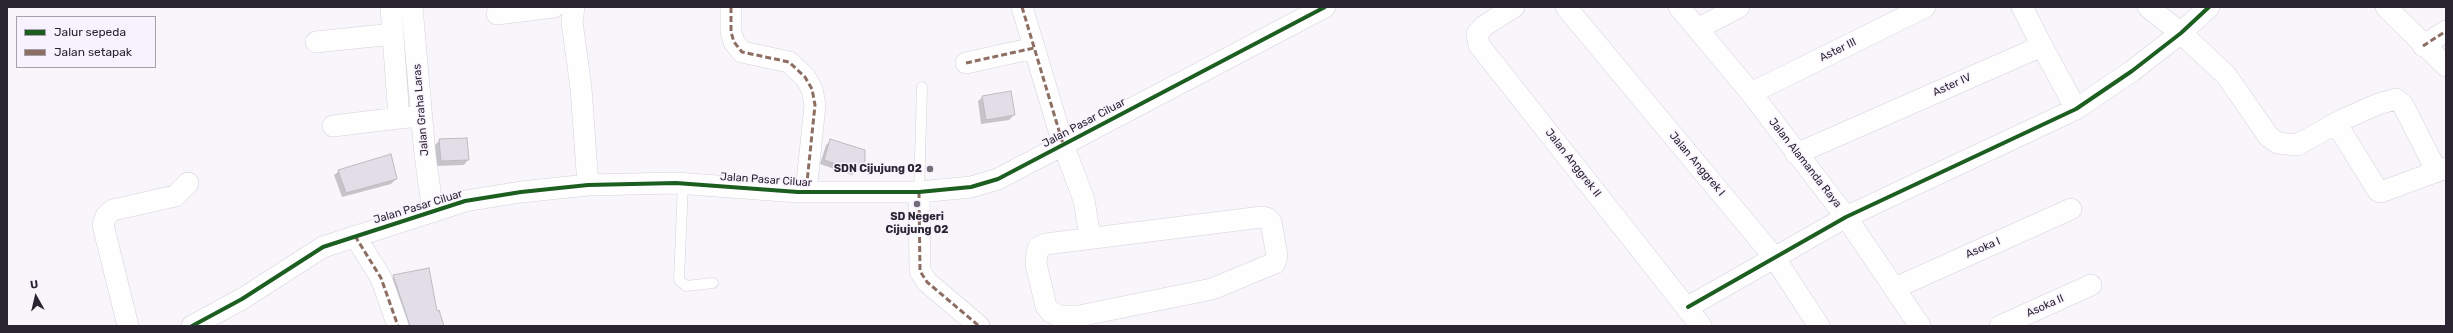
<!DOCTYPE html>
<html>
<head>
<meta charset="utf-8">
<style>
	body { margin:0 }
	#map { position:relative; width:2453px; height:333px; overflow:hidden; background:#f8f5fb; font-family:Rubik,sans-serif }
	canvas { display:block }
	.frame { position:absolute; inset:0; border:8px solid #2a2530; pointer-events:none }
	.legend { position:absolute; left:16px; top:16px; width:140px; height:52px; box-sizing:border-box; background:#f8f2fe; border:1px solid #a6a0ac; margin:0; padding:5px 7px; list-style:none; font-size:12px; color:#2a2530 }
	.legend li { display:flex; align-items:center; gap:8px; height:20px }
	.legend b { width:20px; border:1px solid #a6a0ac }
	.north { position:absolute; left:16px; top:277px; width:40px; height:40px; -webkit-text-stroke:3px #f8f2fe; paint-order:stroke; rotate:352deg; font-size:11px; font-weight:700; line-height:16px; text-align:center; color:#2a2530 }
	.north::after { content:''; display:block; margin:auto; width:14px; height:18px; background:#2a2530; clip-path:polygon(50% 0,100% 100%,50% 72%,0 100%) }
</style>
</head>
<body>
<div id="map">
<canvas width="2453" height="333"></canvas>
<div class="frame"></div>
<ul class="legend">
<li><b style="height:5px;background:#1b5e20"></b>Jalur sepeda</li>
<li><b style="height:5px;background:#8d6e63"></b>Jalan setapak</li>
</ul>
<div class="north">U</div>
</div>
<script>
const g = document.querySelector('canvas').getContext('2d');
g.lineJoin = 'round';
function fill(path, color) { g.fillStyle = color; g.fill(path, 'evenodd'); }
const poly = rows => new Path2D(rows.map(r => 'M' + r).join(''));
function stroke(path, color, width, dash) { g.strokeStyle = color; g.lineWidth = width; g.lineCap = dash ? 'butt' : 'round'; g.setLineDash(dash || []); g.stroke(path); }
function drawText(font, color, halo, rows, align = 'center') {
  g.font = font + ' Rubik,sans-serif'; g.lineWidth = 3; g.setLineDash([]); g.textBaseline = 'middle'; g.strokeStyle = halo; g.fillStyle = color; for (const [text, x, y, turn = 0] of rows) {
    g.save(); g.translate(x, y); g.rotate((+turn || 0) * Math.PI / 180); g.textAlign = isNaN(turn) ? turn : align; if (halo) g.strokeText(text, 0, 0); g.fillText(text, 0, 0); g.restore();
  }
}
fill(poly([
	[983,97,1014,115,1009,120,981,124,978,101],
	[466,139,468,160,464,165,436,166,435,145,440,140],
	[831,140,856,170,852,175,820,164,826,145],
	[339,171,396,179,391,184,342,197,334,175],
	[429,269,436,312,443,326,408,326,391,278]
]), '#0003');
const building = poly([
	[1011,91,1015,115,986,120,982,96,1011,91],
	[467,138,469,160,441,161,439,139,467,138],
	[830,139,865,150,865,161,857,171,824,160,830,139],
	[391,154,397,179,346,193,338,170,391,154],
	[429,268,437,311,439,310,444,326,410,326,393,275,429,268]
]);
fill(building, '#e2dee7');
stroke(building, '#bebac1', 1);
const service = poly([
	[683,183,679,280,686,286,713,283],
	[919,192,922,87]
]);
const minor = poly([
	[391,7,399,118,422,116],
	[412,7,425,155,433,212],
	[574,7,572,22,581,88,588,185],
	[731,7,731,32,734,42,742,52,789,62,805,77,812,89,815,105,806,192],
	[1022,7,1063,144,1084,200,1090,237],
	[1514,7,1484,26,1477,34,1479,45,1701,326],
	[1566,7,1774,257,1819,326],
	[1679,7,1751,93,1846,217,1920,326],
	[2022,7,2042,46],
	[2148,7,2181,33,2226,75,2269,137,2278,143,2297,145,2342,120,2378,104,2396,99,2403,105,2437,172],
	[2386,7,2446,66],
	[497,14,554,7],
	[1697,29,1739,7],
	[316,42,393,34],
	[2423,46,2446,31],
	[966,63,1034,48],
	[1751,93,1925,7],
	[2336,123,2378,191,2381,192,2446,168],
	[333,126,399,118],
	[1796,154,2042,46,2076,109],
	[919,192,920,271,927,282,979,326],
	[1262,217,1267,218,1271,222,1277,256,1275,263,1265,267,1212,289,1079,316,1059,316,1051,312,1046,306,1036,264,1037,252,1039,247,1046,244,1262,217],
	[355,236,381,278,398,326],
	[1895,288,2071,209],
	[1688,307,1846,217,2076,109,2132,71,2181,33,2209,7],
	[128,326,103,225,106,216,113,210,175,196,188,183],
	[192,326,242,299,323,247,465,201,521,192,588,185,676,183,798,192,919,192,971,187,998,179,1325,7],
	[2000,326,2091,285]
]);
stroke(service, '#d5d1d9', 11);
stroke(minor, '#d5d1d9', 22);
stroke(service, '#fefefe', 10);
stroke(minor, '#fefefe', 21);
stroke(poly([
	[731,7,731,32,734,42,742,52,789,62,805,77,812,89,815,105,806,192],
	[1022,7,1063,144],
	[2423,46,2446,31],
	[966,63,1034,48],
	[919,192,920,271,927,282,979,326],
	[355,236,381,278,398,326]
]), '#8d6e63', 3, [6, 3]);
stroke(poly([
	[1688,307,1846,217,2076,109,2132,71,2181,33,2209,7],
	[192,326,242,299,323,247,465,201,521,192,588,185,676,183,798,192,919,192,971,187,998,179,1325,7]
]), '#1b5e20', 4);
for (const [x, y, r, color] of [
	[930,169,4,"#726e77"],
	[917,204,4,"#726e77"]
]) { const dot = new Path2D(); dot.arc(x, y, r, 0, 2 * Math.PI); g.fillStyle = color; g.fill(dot); stroke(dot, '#f8f2fe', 1.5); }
drawText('11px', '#2a2530', '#f8f2fe', [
	["Aster III",1838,50,-26],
	["Aster IV",1952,85,-24],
	["Jalan Graha Laras",421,110,-95],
	["Jalan Pasar Ciluar",1084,123,-28],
	["Jalan Anggrek II",1573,163,52],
	["Jalan Alamanda Raya",1805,163,52],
	["Jalan Anggrek I",1697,164,50],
	["Jalan Pasar Ciluar",766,180,4],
	["Jalan Pasar Ciluar",418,207,-17],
	["Asoka I",1983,248,-24],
	["Asoka II",2045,306,-24]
]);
drawText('bold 11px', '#2a2530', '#f8f2fe', [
	["SDN Cijujung 02",922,169],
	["SD Negeri",917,217,"center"],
	["Cijujung 02",917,230,"center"]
], 'right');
</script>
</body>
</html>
